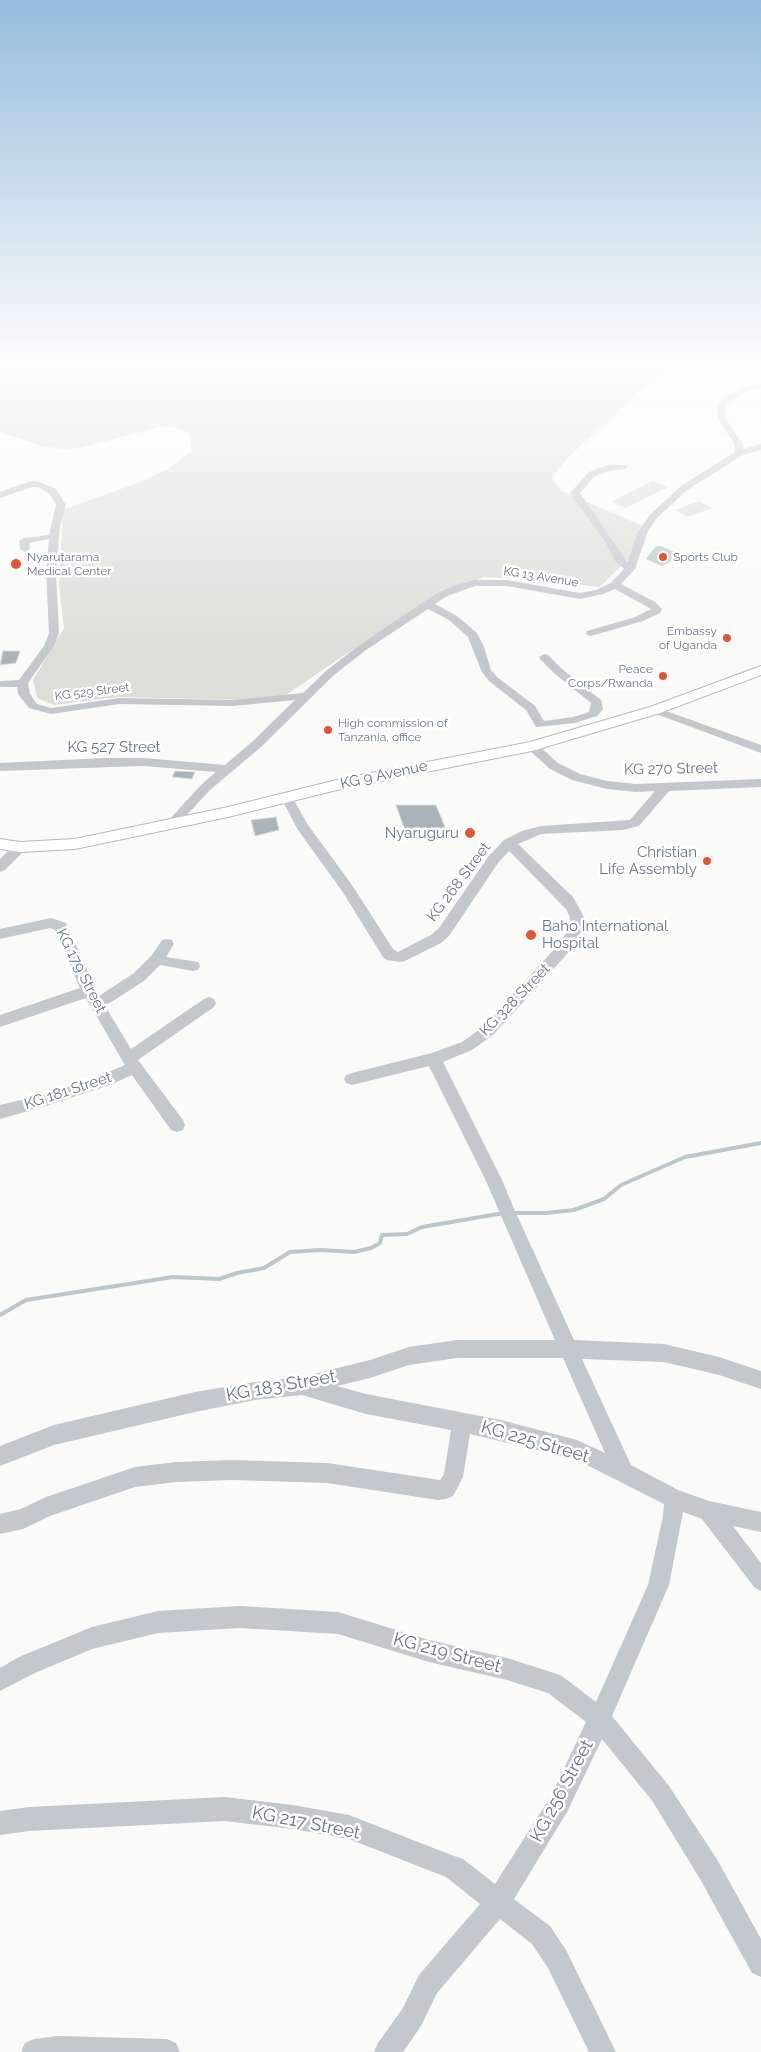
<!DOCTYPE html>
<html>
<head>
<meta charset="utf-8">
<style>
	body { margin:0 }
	canvas { display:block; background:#fafaf8 }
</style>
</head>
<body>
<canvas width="761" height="2052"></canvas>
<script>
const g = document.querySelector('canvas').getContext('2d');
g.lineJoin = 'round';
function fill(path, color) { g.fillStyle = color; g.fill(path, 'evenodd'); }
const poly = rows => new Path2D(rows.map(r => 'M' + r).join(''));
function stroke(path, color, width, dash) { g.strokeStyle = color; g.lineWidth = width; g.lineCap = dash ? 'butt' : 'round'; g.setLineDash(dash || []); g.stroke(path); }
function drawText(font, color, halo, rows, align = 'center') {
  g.font = font + ' Raleway,sans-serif'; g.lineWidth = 5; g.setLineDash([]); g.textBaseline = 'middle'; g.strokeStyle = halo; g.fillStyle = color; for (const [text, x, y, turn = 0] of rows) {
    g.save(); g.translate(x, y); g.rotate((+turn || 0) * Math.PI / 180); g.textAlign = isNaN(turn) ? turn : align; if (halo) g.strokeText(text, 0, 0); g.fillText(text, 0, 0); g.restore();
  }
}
fill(poly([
	[0,365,703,365,677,370,647,385,632,397,622,409,567,458,552,478,561,491,641,525,627,560,600,587,528,579,483,577,368,639,283,697,249,700,118,697,54,705,37,698,33,680,64,628,59,585,63,510,140,482,168,469,191,452,191,438,188,432,174,427,160,427,79,448,64,449,41,446,0,432],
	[653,481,668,487,626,508,611,502],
	[699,501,712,508,687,517,675,510]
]), '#dadfd7');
fill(poly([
	[656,546,661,546,683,556,662,566,646,559]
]), '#bbc7cb');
stroke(poly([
	[449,365,551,369,584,365],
	[85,382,101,379,280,376,291,379,312,377,317,373,377,365]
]), '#bbc7cb', 2);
stroke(poly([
	[513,1213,546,1213,574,1210,604,1199,621,1185,685,1157,761,1143],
	[0,1315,26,1300,173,1277,219,1279,237,1273,264,1268,290,1252,320,1250,354,1252,371,1248,380,1243,382,1235,407,1234,422,1227,504,1213]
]), '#bbc7cb', 4);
const building = poly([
	[3,651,20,651,16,663,0,665,3,651],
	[175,771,195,772,192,779,172,777,175,771],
	[396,805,436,805,447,832,408,839,396,805],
	[276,817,279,830,255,836,251,820,276,817]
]);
fill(building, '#aab3b9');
stroke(building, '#dcdcda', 1);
const major = poly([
	[761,666,761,675,660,713,532,751,345,788,228,817,75,849,20,852,0,849,0,839,20,842,75,839,228,807,345,778,530,742,650,707,761,666]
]);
stroke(major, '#b5babe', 2);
fill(poly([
	[761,384,761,388,747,391,727,404,725,413,727,421,742,443,744,449,761,444,761,450,743,455,687,490,657,518,648,531,635,569,621,584,655,602,662,609,660,613,643,621,591,636,587,635,586,633,587,631,635,617,651,609,615,589,603,594,580,599,507,586,475,586,445,597,435,604,457,616,477,633,484,647,491,670,497,677,535,706,544,721,573,717,589,712,591,703,554,673,540,659,539,657,544,654,548,655,562,669,601,700,603,709,597,716,575,723,536,727,526,710,489,681,482,672,468,637,449,620,428,609,366,650,334,675,261,747,210,790,177,826,167,826,166,823,202,784,216,772,143,766,0,771,0,763,104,758,143,758,225,765,253,741,295,700,233,706,119,704,51,714,29,708,18,694,17,687,0,687,0,681,19,680,44,646,49,633,46,572,49,539,29,543,30,549,25,552,20,549,19,541,24,538,49,535,56,505,49,493,38,487,32,487,0,498,0,492,31,481,40,482,56,489,66,505,60,526,56,572,59,633,54,646,28,683,30,694,37,704,51,708,119,698,233,700,303,693,326,671,358,646,437,593,453,586,474,580,507,580,580,593,596,590,611,583,624,569,615,561,606,543,570,493,572,491,589,472,608,465,627,465,627,469,609,471,595,476,580,493,627,562,638,531,651,514,681,486,735,452,734,443,719,421,717,413,720,401,742,387,761,384],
	[655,707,761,745,761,753,651,712,649,710,651,708,655,707],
	[532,742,536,743,558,763,580,774,607,781,636,784,761,779,761,787,669,791,639,826,623,830,541,834,518,844,573,897,584,917,584,927,568,953,493,1035,472,1050,443,1062,502,1180,515,1211,574,1340,664,1344,719,1357,761,1371,761,1389,719,1375,664,1362,582,1359,631,1465,678,1490,709,1501,761,1512,761,1532,733,1526,761,1563,761,1591,754,1587,702,1519,683,1512,669,1585,612,1716,669,1786,718,1861,761,1939,761,1977,752,1973,700,1879,653,1802,602,1739,567,1812,514,1899,550,1926,566,1950,616,2052,589,2052,548,1968,532,1944,500,1919,437,1993,421,2026,403,2052,374,2052,378,2043,403,2008,419,1975,480,1904,446,1877,349,1839,293,1829,225,1821,29,1831,0,1835,0,1811,29,1807,225,1797,293,1805,349,1815,454,1856,463,1859,495,1884,551,1796,586,1722,548,1693,507,1680,429,1662,338,1634,240,1628,158,1633,92,1649,35,1673,0,1691,0,1668,19,1657,92,1627,158,1611,240,1606,338,1612,429,1640,507,1658,554,1673,562,1676,596,1702,648,1585,663,1516,664,1504,575,1459,470,1434,463,1477,453,1496,446,1499,438,1500,327,1483,232,1480,176,1482,135,1487,50,1516,23,1529,0,1534,0,1514,21,1509,46,1497,135,1467,176,1462,232,1460,327,1463,440,1480,444,1474,451,1430,366,1414,302,1395,255,1400,195,1412,54,1445,0,1466,0,1446,54,1425,195,1392,255,1382,301,1377,370,1360,409,1347,457,1340,555,1340,486,1181,429,1066,352,1085,346,1083,344,1079,346,1075,352,1073,432,1053,462,1042,483,1027,558,945,570,927,570,917,566,909,509,851,498,863,449,936,441,943,405,961,400,962,387,960,383,957,342,891,298,830,281,798,287,794,291,795,308,825,352,885,393,949,398,952,431,935,439,928,488,857,504,840,522,831,541,826,630,820,655,791,636,792,607,789,572,780,550,769,528,749,526,746,532,742],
	[457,1358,563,1358,605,1453,577,1440,501,1420,366,1394,337,1386,370,1378,409,1365,457,1358],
	[20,843,25,844,27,847,25,850,5,870,0,872,0,859,15,844,20,843],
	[51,918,66,923,99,996,134,973,152,955,162,940,167,939,172,940,174,944,166,957,198,962,200,966,198,970,193,971,160,965,144,981,105,1006,131,1049,204,999,209,997,214,999,216,1003,214,1007,138,1060,183,1120,185,1125,183,1130,177,1132,171,1130,132,1075,110,1085,46,1106,0,1119,0,1105,46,1094,99,1076,125,1065,86,998,0,1027,0,1015,80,988,55,930,50,928,0,939,0,929,51,918],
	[58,2036,167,2039,176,2043,180,2052,21,2052,25,2043,34,2039,58,2036]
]), '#c3c8cc');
fill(major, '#fff');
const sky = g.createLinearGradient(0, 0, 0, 653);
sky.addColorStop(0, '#96bcdc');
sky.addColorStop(0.56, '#fdfdfc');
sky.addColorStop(1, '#fdfdfc00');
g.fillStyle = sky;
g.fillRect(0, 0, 761, 653);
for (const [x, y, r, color] of [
	[663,557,5,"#e4572e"],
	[16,564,6,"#e4572e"],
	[727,638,5,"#e4572e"],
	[663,676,5,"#e4572e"],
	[328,730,5,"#e4572e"],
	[470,833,6,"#e4572e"],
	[707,861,5,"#e4572e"],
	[531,935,6,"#e4572e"]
]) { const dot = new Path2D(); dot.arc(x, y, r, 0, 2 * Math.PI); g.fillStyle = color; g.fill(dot); stroke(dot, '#fff', 2); }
drawText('12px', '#657683', '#fff', [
	["Nyarutarama",27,557],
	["Medical Center",27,571],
	["Sports Club",673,557],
	["Embassy",717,631,"right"],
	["of Uganda",717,645,"right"],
	["Peace",653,669,"right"],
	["Corps/Rwanda",653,683,"right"],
	["High commission of",338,723],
	["Tanzania, office",338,737]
], 'left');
drawText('12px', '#657683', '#fff', [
	["KG 13 Avenue",541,577,9],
	["KG 529 Street",92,692,-7]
]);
drawText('15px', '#657683', '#fff', [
	["KG 527 Street",114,747],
	["KG 270 Street",671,769,-1],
	["KG 9 Avenue",384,775,-12],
	["KG 268 Street",459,882,-53],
	["KG 179 Street",81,971,63],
	["KG 328 Street",515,1000,-46],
	["KG 181 Street",68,1091,-18]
]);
drawText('15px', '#657683', '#fff', [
	["Nyaruguru",459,833],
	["Christian",697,852],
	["Life Assembly",697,869],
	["Baho International",542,926,"left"],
	["Hospital",542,943,"left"]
], 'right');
drawText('18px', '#657683', '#fff', [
	["KG 183 Street",281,1386,-10],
	["KG 225 Street",535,1442,16],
	["KG 219 Street",447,1653,15],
	["KG 256 Street",562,1791,-62],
	["KG 217 Street",306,1823,11]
]);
</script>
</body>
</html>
